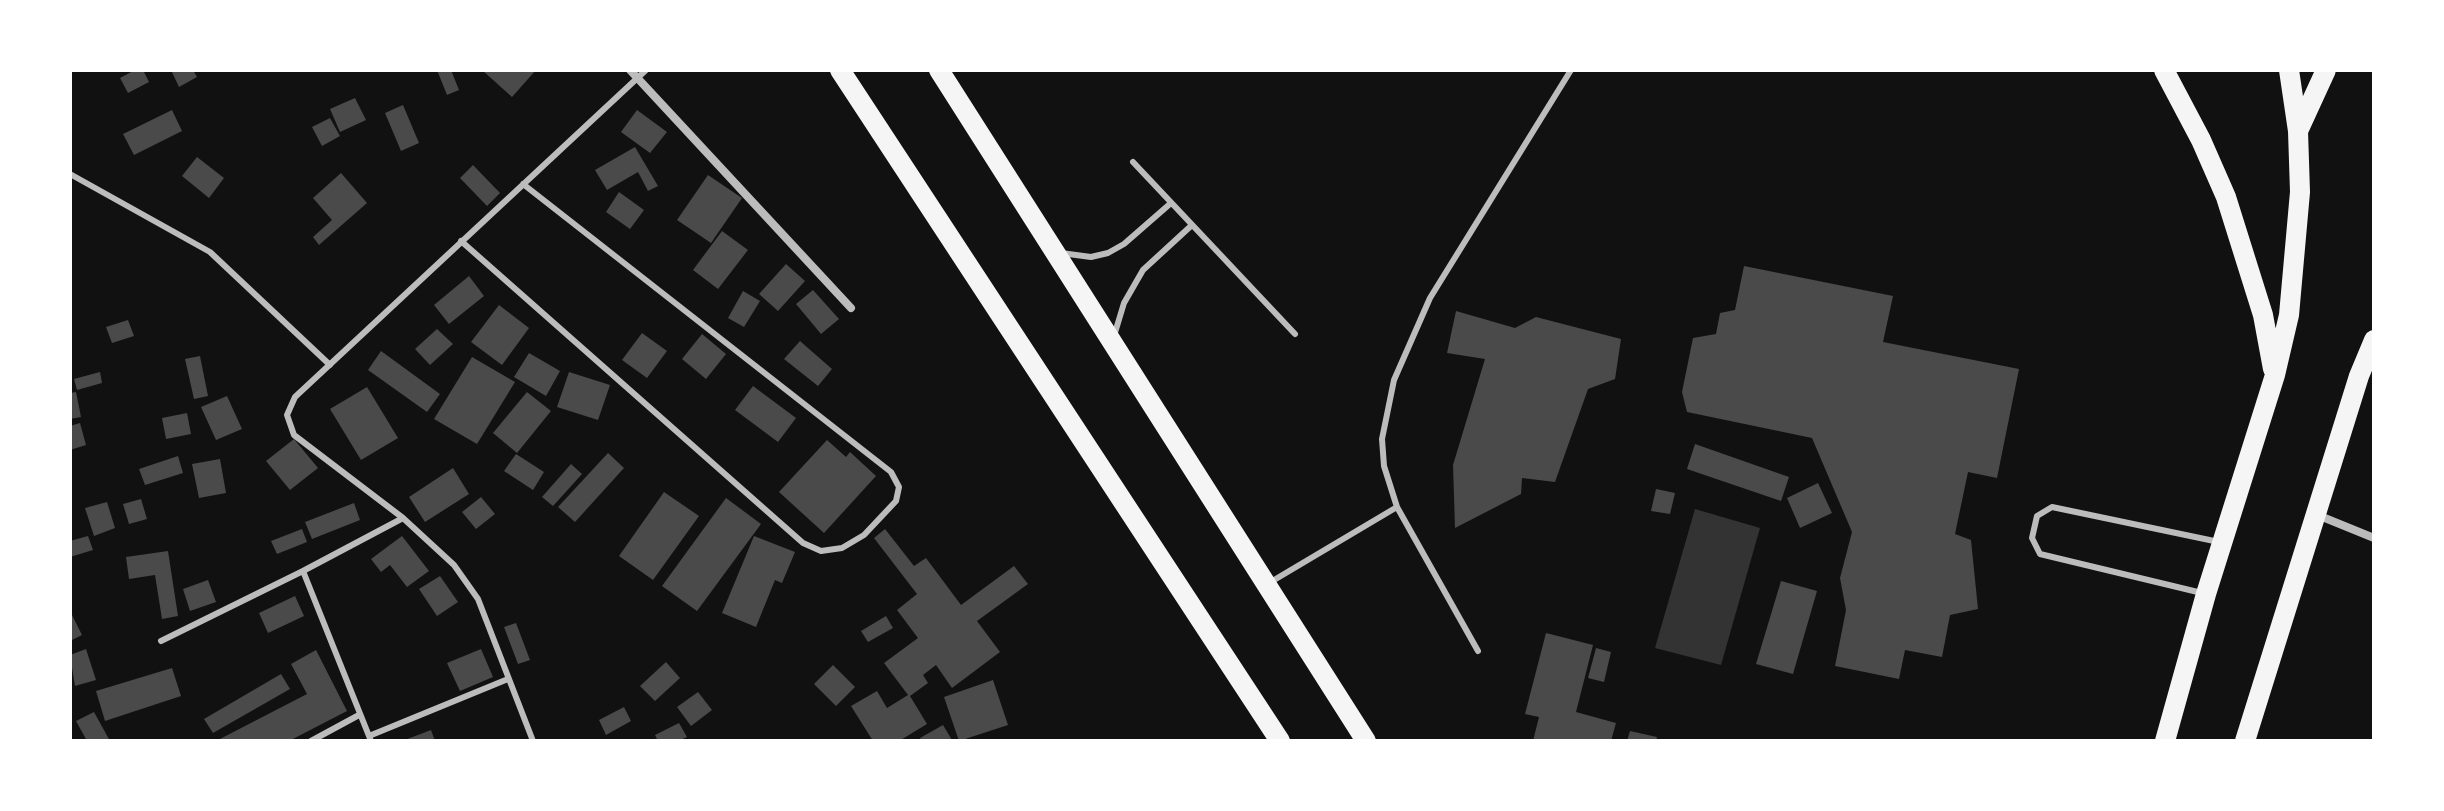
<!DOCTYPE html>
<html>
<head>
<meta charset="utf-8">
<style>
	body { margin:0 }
	#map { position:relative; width:2444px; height:811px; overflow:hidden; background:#111; font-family:Commissioner,sans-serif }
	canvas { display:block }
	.frame { position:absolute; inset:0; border:72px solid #fff; pointer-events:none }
</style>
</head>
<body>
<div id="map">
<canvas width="2444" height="811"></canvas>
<div class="frame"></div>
</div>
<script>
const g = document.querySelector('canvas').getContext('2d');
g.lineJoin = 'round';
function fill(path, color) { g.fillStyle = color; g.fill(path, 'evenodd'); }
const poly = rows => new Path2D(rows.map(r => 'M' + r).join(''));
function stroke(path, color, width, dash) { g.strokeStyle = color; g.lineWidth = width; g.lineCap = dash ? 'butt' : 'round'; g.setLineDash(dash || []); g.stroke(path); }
fill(poly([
	[1695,509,1760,528,1721,665,1655,648]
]), '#333');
fill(poly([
	[135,70,143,70,149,82,128,93,120,78],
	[171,70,193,70,197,77,179,87],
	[437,70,451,70,459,90,447,95],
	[482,70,536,70,512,97],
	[355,98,366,120,340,132,330,109],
	[403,105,419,143,401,151,385,113],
	[172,110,182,131,134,155,123,134],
	[637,110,667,132,650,153,621,132],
	[330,118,340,136,322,146,312,127],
	[635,147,658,186,648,191,638,172,607,190,595,170],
	[197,157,224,178,209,198,182,176],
	[473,165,500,193,487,206,460,178],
	[341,173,367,203,319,245,313,237,332,220,313,198],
	[708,175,742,198,711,243,677,220],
	[619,192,644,210,630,229,606,212],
	[722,231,748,250,718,289,693,270],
	[786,264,805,281,778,311,759,294],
	[1744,266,1893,296,1883,342,2019,369,1997,478,1968,472,1955,534,1971,540,1978,609,1950,615,1942,657,1905,650,1899,679,1835,666,1846,610,1840,578,1852,532,1812,438,1687,412,1682,392,1693,338,1716,334,1720,313,1735,310],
	[469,276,484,296,449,324,434,305],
	[813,290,839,319,821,334,796,304],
	[743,291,760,301,744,327,728,318],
	[499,305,529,328,502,365,471,342],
	[1456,311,1515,328,1536,317,1621,339,1615,379,1588,389,1555,482,1522,478,1521,494,1455,528,1453,465,1485,359,1447,353],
	[128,320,134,336,112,343,106,327],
	[437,329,453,344,430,365,415,349],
	[642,333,667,351,647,378,622,360],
	[702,334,726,354,706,379,682,359],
	[800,341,832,369,818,386,784,359],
	[381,351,440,394,427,412,368,370],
	[529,353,560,371,546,396,514,377],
	[200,356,208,396,194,399,185,359],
	[472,357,515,382,477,444,434,419],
	[100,372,102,383,77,390,74,379],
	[569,372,610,385,598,420,557,407],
	[753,386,796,418,778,442,735,410],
	[367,387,398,438,361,460,330,409],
	[76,392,81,417,70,419,70,393],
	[527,392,551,411,517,453,493,433],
	[227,396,242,429,216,440,201,407],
	[187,413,191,434,166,439,162,418],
	[80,423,86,445,70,450,70,426],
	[294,439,318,468,290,490,266,461],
	[827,440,846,457,850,452,876,476,824,533,779,492],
	[1695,444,1789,477,1781,501,1687,469],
	[608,453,624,468,575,522,558,507],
	[516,454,544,472,533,490,504,471],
	[178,456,183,473,145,485,139,469],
	[220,459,226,493,199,498,192,464],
	[571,464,582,474,553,506,542,497],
	[453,468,469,494,425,522,409,497],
	[1818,483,1832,513,1800,528,1787,498],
	[1656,489,1675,493,1670,514,1651,511],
	[664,492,699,516,653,580,619,556],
	[481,497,495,514,476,529,462,512],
	[726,498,761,524,697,611,662,586],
	[141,499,147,519,129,524,123,504],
	[107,502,115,528,94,536,85,508],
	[354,503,360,520,312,539,305,522],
	[302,529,307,542,277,554,271,541],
	[885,529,914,566,926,558,961,605,1014,566,1028,584,977,621,1000,652,952,688,936,665,923,675,928,683,910,696,927,724,899,741,873,741,851,706,877,691,887,708,908,695,884,663,918,638,897,610,917,594,874,538],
	[88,536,93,550,70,557,70,541],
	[402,536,429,571,407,587,390,565,381,572,371,559],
	[754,536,795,552,782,583,775,580,756,627,722,613],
	[168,551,178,616,162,619,155,575,129,579,126,557],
	[440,576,458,602,437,616,419,589],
	[208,580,216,602,190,611,183,589],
	[1781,581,1817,591,1793,674,1756,664],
	[295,596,304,616,268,633,259,613],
	[70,611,82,635,70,641],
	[886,616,893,628,868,642,861,631],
	[516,623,530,660,518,664,504,627],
	[1546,633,1593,645,1576,712,1616,723,1611,741,1533,741,1539,717,1525,714],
	[1596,648,1611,652,1604,682,1588,678],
	[86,649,96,680,75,686,70,655],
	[481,649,493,677,460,691,447,663],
	[316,650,347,711,289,741,216,741,307,694,291,664],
	[666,662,680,678,655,701,640,686],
	[833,665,855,687,836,706,814,684],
	[172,668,181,696,105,721,96,691],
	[281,674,290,689,213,733,204,719],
	[993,680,1008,725,959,741,944,697],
	[698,692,712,710,691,726,677,707],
	[624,707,631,721,606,735,599,720],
	[94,712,110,741,87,741,76,721],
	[679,723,687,737,678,741,658,741,655,735],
	[943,725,952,740,922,741,920,738],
	[431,730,435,741,402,741],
	[1630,731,1657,737,1656,741,1627,741]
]), '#4a4a4a');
stroke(poly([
	[1133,162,1295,334],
	[70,174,210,252,330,365],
	[461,241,803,543,821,551,842,548,864,535,896,501,899,487,891,472,523,184],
	[1061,253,1091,257,1108,253,1124,244,1171,203],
	[1114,336,1124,303,1143,270,1192,225],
	[1269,583,1397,507],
	[2202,593,2040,554,2032,538,2037,516,2052,507,2219,542],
	[161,641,303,571],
	[1478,651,1397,507,1384,466,1382,439,1394,380,1430,298,1571,70],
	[369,736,508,679],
	[311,741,359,715],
	[371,741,303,571,403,518],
	[533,741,478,599,454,565,403,518,294,435,287,415,295,397,646,70]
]), '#bcbcbc', 6);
stroke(poly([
	[630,70,851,308],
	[2315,514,2374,538]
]), '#bcbcbc', 8);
stroke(poly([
	[840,70,1280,741],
	[939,70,1366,741],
	[2164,70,2201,140,2226,197,2263,315,2273,369],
	[2298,131,2326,70],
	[2165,741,2206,594,2275,375,2289,315,2300,192,2298,131,2289,70],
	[2245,741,2359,376,2374,340]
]), '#f5f5f5', 20);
</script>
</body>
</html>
